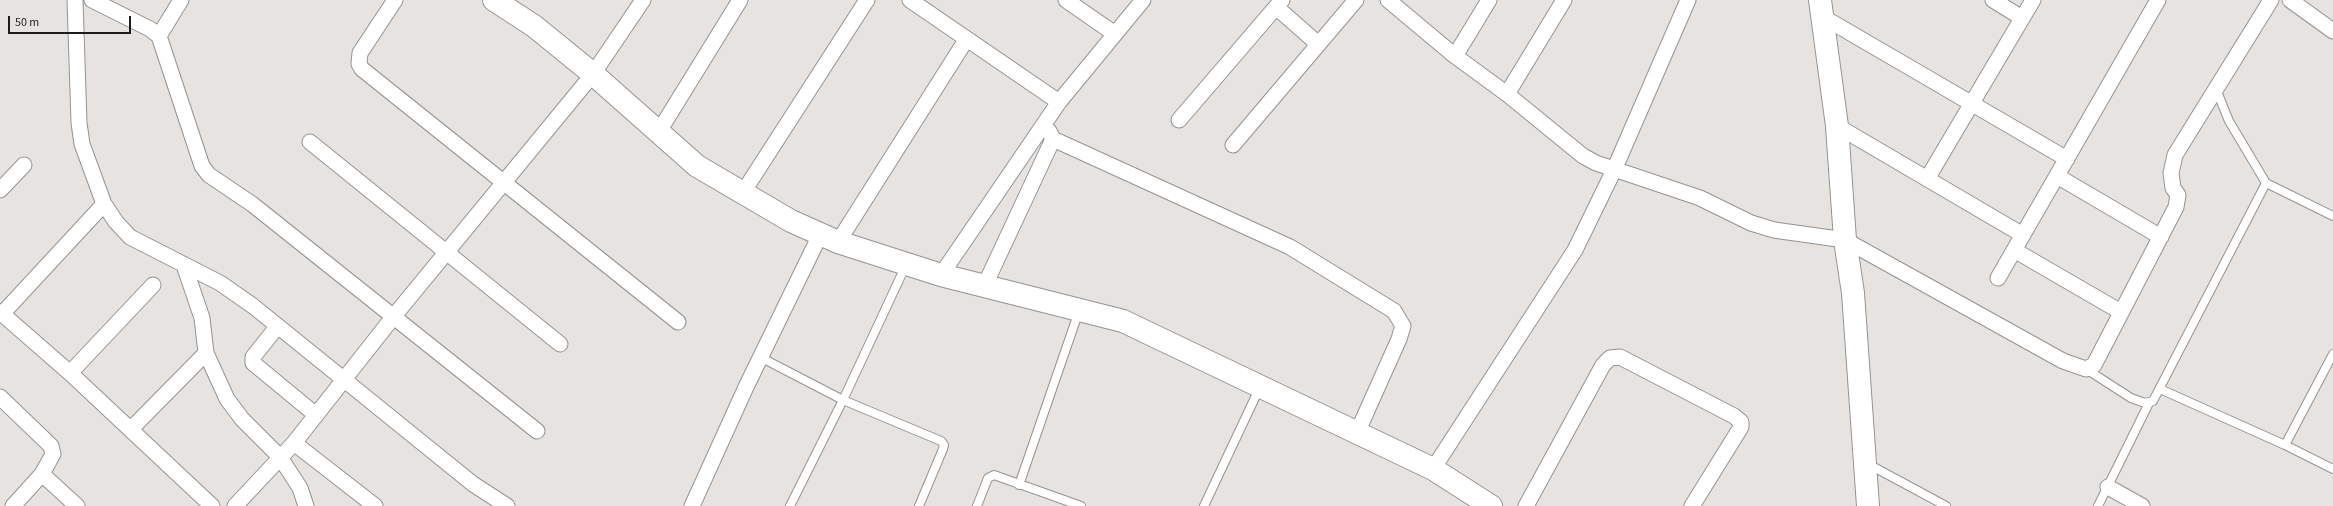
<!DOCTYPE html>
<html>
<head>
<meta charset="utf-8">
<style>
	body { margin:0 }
	#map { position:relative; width:2333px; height:506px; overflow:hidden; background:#e6e3e1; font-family:"Source Sans 3",sans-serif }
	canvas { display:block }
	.scale { position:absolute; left:8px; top:16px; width:123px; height:18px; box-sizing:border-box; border:2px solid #1d1c1c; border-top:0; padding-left:5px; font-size:12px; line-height:14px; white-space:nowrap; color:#1d1c1c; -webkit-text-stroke:3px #e6e3e1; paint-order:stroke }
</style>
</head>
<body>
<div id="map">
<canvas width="2333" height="506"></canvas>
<div class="scale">50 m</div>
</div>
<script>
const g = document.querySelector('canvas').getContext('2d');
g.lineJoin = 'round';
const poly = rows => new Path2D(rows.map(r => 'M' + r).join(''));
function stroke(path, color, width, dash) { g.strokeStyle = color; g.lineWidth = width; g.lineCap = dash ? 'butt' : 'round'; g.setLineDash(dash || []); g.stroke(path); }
const lane = poly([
	[2266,183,2333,216],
	[760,357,843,400,941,441,944,445,943,449,919,506],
	[2086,369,2131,398,2145,403,2153,401,2266,183,2229,121,2216,89],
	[2160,389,2285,445,2333,469],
	[2285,445,2333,354],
	[1868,464,1946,506],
	[1019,485,1079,311],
	[790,506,843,400,906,265],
	[977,506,988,478,994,475,1081,506],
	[1204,506,1260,387],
	[2098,506,2149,403]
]);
const street = poly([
	[75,0,79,123,82,144,104,204,116,222,130,237,220,283,253,306,473,484,507,506],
	[92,0,150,29,159,36,202,166,209,175,252,204,537,431],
	[395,0,360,53,359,64,362,69,678,322],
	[910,0,1059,102,941,275],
	[1066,0,1115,34],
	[1388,0,1455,56,1507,94,1583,156,1596,163,1700,198,1751,223,1774,230,1845,240,2063,361,2086,369,2094,365,2176,207,2178,195,2173,188,2171,173,2175,155,2271,0],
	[1993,0,2022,18],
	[2290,0,2333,31],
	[1276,7,1317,43],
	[1823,17,2067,159],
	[159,36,181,0],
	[1455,56,1489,0],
	[1507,94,1564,0],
	[1059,102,1143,0],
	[1179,120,1282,0],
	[1837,126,2023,235],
	[658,133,740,0],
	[1053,139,1290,247,1394,311,1403,326,1399,339,1357,433],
	[310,142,560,344],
	[1233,145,1356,0],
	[2057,176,2161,237],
	[1927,179,2033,0],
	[0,190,24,165],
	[742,194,867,0],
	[838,242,966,40],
	[2014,250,2121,312],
	[184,265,202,318,206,353,227,399,242,419,280,457,300,488,306,506],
	[1998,278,2158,0],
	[984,287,1053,139,1049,131],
	[0,312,70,373,212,506],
	[2,314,104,204],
	[277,327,253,357,253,363,316,415],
	[70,373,153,285],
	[0,397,51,446,53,454,42,474,13,506],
	[131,429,206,353],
	[294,443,375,506],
	[1433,469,1575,250,1614,170,1688,0],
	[42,474,77,506],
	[2108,487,2142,506],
	[235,506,294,443,394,316,593,74,643,0],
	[692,506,746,387,820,235],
	[1526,506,1603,365,1610,358,1620,357,1734,416,1741,422,1741,427,1692,506]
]);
const secondary = poly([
	[494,0,534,26,593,74,697,166,791,221,838,242,941,275,1123,321,1433,469,1491,506],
	[1820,0,1837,126,1845,240,1853,293,1868,506]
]);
stroke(lane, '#959391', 10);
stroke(street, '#959391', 17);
stroke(secondary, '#959391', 24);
stroke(lane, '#fff', 8);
stroke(street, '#fff', 15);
stroke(secondary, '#fff', 22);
</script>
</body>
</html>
